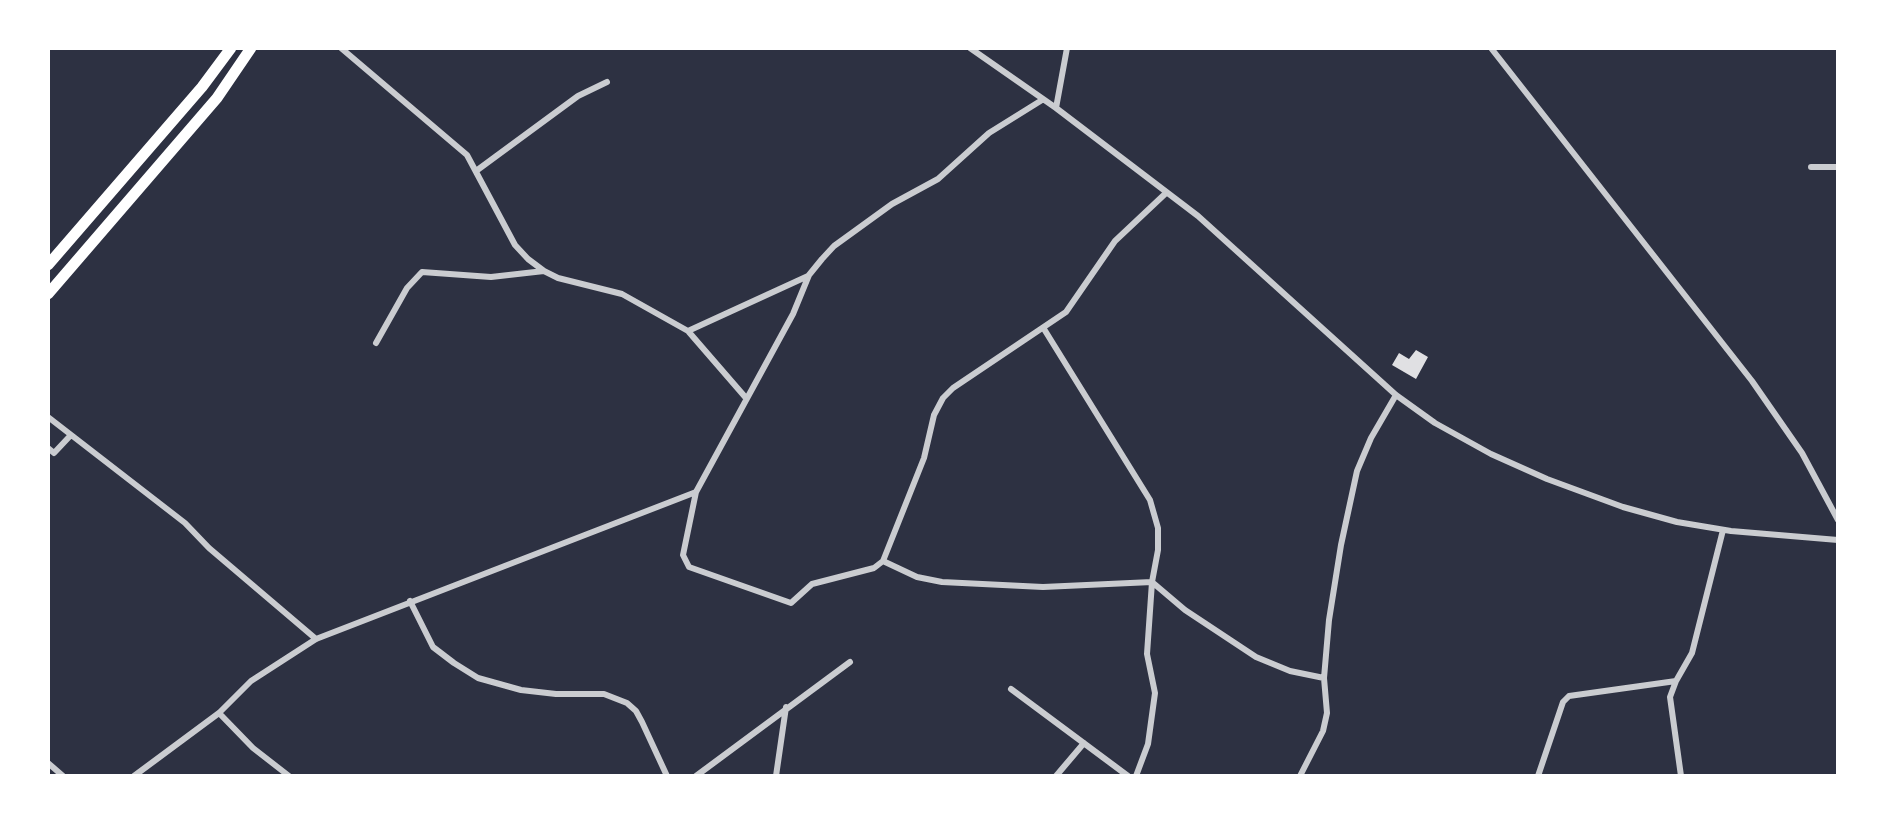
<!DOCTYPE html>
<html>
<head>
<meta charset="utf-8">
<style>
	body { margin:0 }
	#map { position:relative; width:1886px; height:824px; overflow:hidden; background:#2d3142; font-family:Manrope,sans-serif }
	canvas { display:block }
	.frame { position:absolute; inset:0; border:50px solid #fff; pointer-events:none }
</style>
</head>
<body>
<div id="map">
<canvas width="1886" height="824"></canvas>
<div class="frame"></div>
</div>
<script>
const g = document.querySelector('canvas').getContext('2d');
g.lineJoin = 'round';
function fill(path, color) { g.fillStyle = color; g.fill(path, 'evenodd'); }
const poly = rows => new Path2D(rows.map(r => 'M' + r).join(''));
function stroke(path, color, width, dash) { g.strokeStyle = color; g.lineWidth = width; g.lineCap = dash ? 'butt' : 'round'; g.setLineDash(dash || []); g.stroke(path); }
fill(poly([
	[1416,350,1428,357,1416,379,1392,365,1399,353,1409,359]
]), '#e0e0e3');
stroke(poly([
	[341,48,467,155,515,245,528,259,544,271,558,278,622,294,688,331,746,398],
	[970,48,1056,108,1198,216,1396,395,1435,423,1491,454,1547,479,1623,507,1677,522,1731,531,1838,540],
	[1491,48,1752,381,1802,453,1838,520],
	[1042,100,989,133,938,179,892,204,834,246,822,259,809,275,793,314,696,492,683,555,689,567,791,603,812,584,874,568,883,561,924,458,934,415,943,398,953,388,1066,312,1115,241,1166,193],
	[1056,108,1067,48],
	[1811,167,1838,167],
	[476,171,578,96,607,82],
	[1044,329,1150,500,1158,528,1158,550,1152,582,1147,654,1155,693,1148,744,1136,776],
	[688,331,808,276],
	[376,343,407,288,422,272,491,277,544,271],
	[48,417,185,523,209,548,316,639],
	[48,448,54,453,70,436],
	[883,561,917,577,942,582,1043,587,1152,582,1185,610,1256,657,1290,671,1324,678],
	[410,601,433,647,454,663,478,678,521,690,556,694,604,694,627,703,636,711,642,722,667,776],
	[1011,689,1128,776],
	[219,713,253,748,289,776],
	[48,763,63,776],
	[134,776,219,713,251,681,316,639,696,492],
	[696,776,850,662],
	[776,776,786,707],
	[1056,776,1084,743],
	[1300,776,1323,731,1327,713,1324,678,1329,620,1341,545,1357,471,1371,438,1396,395],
	[1538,776,1563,702,1569,696,1676,681],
	[1681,776,1670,697,1676,681,1692,653,1723,530]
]), '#caccd0', 6);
stroke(poly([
	[48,265,202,87,231,48],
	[48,294,217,98,251,48]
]), '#fff', 11);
</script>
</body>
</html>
